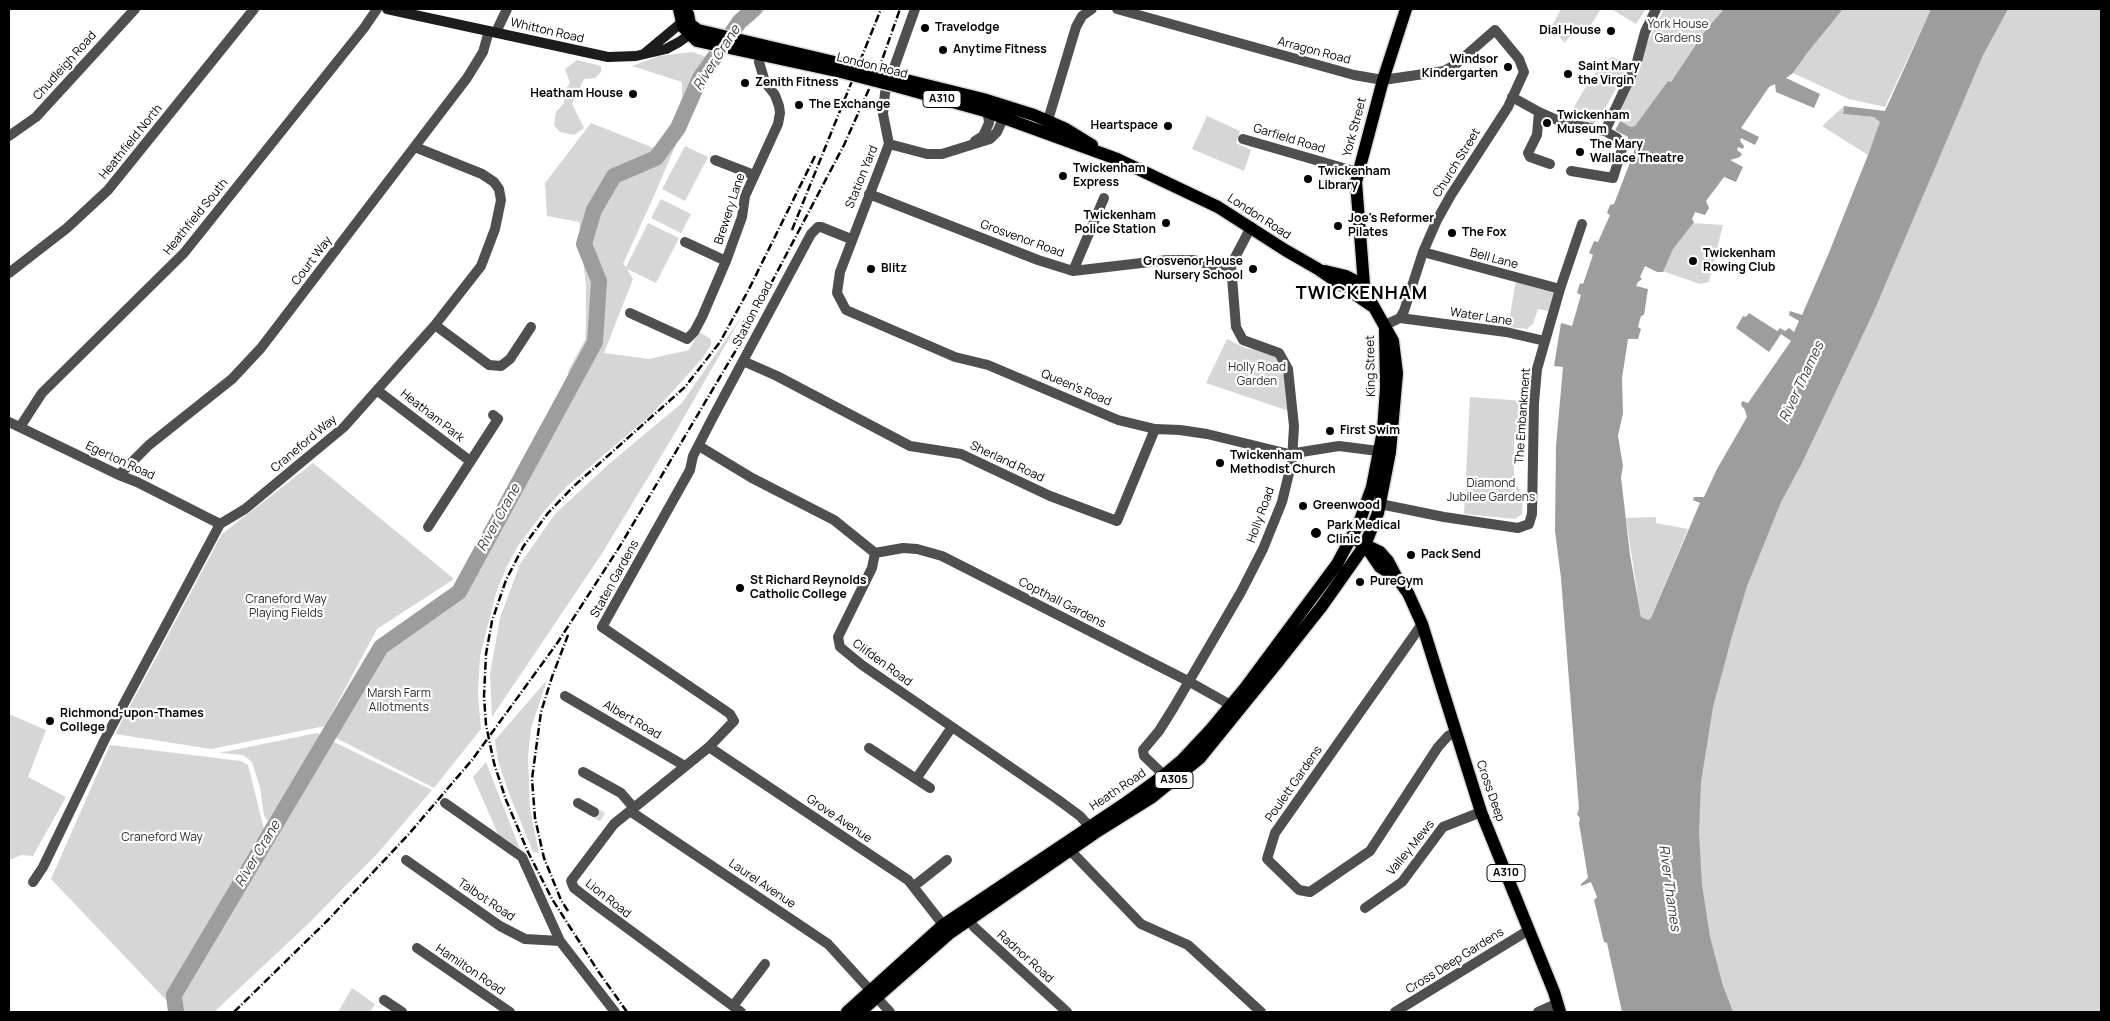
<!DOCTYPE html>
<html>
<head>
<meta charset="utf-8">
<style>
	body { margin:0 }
	#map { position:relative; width:2110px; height:1021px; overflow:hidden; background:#fff; font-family:Manrope,sans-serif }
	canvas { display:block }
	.frame { position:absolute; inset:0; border:10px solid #000; pointer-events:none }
</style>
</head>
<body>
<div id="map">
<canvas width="2110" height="1021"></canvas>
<div class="frame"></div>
</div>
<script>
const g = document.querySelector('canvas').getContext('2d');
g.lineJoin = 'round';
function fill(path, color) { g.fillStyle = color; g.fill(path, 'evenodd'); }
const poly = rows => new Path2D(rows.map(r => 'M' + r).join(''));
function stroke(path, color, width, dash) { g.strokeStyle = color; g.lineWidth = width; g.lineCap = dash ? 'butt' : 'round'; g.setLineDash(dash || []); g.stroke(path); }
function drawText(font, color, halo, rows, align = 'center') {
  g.font = font + ' Manrope,sans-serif'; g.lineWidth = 4.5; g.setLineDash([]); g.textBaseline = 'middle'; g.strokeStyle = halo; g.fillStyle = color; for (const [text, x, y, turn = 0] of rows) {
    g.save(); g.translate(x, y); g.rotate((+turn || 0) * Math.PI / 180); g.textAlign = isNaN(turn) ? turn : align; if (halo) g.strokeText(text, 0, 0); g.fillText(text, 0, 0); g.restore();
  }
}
fill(poly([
	[745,9,766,9,747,27,733,23],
	[1561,9,1601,9,1584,36,1574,30,1565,43,1549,26,1551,23,1553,24],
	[1611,9,1646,9,1636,24],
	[1664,9,1724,9,1705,31,1671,82,1668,81,1635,126,1631,127,1620,121,1619,115,1648,41],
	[1843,9,1931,9,1885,107,1849,99,1793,73,1808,52],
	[1998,9,2101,9,2101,1012,1726,1012,1704,930,1692,843,1701,745,1755,546],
	[692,52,707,57,704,68,691,109,654,196,623,264,626,267,648,223,679,238,656,283,627,269,633,279,604,353,649,359,689,350,699,332,711,339,711,345,702,359,652,414,567,486,545,510,518,546,506,568,496,593,480,656,478,694,481,729,434,788,334,737,384,654,462,594,572,388,568,371,585,340,586,325,586,287,579,222,547,216,545,183,591,123,654,148,660,143,671,124,682,98,682,82,632,66,659,56],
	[1613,57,1629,65,1598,121,1590,125,1568,118,1582,93,1604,61],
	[577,60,601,66,601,72,595,78,584,79,572,104,584,128,574,135,560,132,554,125,556,112,564,103,564,91,570,83,565,69],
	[1844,106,1843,114,1874,117,1881,122,1868,155,1822,126],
	[1207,116,1240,131,1236,143,1251,150,1244,171,1192,149],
	[685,146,708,157,685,201,662,189],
	[661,199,691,214,681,233,651,218],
	[1677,222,1723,225,1709,282,1700,284,1645,265],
	[1516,280,1554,291,1548,311,1538,309,1533,324,1527,329,1508,327],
	[742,316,672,438,601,555,492,717,490,674,500,618,520,564,555,514,610,463,682,403],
	[1227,339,1245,348,1271,352,1280,361,1287,380,1292,412,1206,383],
	[1470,397,1525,401,1525,414,1517,431,1514,445,1514,473,1516,483,1523,496,1522,514,1515,519,1464,514],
	[313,463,454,579,377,629,325,726,211,749,115,734,222,534],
	[1656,517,1656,523,1688,529,1651,618,1648,620,1641,617,1626,518],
	[547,680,531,728,528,757,530,809,539,853,533,852,510,796,498,761,495,740],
	[9,714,46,730,28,777,66,797,33,856,22,855,9,860],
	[317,733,324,736,268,821,264,816,260,787,252,762,243,755,219,753],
	[332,741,432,790,377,854,308,924,214,1012,182,1012,183,993],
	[110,745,241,761,248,765,264,829,172,988,169,1003,51,879],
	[486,762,520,849,498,834,473,777],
	[352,988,375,1004,370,1012,338,1012]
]), '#d6d6d6');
fill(poly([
	[1724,9,1843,9,1808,52,1793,73,1786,78,1820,94,1814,108,1776,92,1775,84,1769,87,1741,128,1759,137,1755,145,1741,138,1740,141,1744,146,1743,149,1738,147,1737,150,1742,154,1740,157,1730,160,1743,167,1736,182,1724,177,1706,201,1709,208,1705,215,1695,212,1692,219,1694,222,1673,249,1663,272,1657,272,1645,266,1640,277,1642,279,1638,282,1636,286,1648,289,1644,315,1641,316,1638,327,1641,329,1638,339,1628,339,1622,378,1623,413,1618,436,1623,466,1621,477,1630,555,1641,617,1648,620,1651,618,1700,503,1693,500,1694,497,1704,497,1717,469,1747,417,1745,410,1741,405,1742,401,1748,403,1791,341,1781,334,1769,352,1736,328,1743,316,1746,317,1749,313,1777,331,1780,328,1785,331,1789,328,1794,332,1799,321,1789,315,1790,311,1802,315,1828,255,1868,155,1880,122,1874,117,1843,114,1844,106,1885,111,1931,9,2008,9,1983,55,1874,311,1802,463,1781,502,1747,586,1732,636,1713,707,1701,782,1699,832,1702,885,1710,937,1723,986,1733,1012,1622,1012,1607,943,1604,942,1594,900,1597,897,1591,882,1581,886,1581,884,1588,878,1579,823,1580,818,1577,814,1579,809,1561,578,1555,531,1556,446,1563,367,1554,366,1561,323,1572,326,1581,295,1577,293,1580,283,1583,284,1593,255,1589,253,1594,241,1598,242,1610,215,1607,213,1610,205,1614,204,1634,152,1634,144,1628,139,1628,137,1615,130,1618,125,1620,121,1631,127,1635,126,1668,81,1671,82,1705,31]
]), '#9d9d9d');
stroke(poly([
	[176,1012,174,995,381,647,459,592,595,342,599,281,584,244,594,210,614,176,656,158,678,128,700,78,740,21,754,9]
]), '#9d9d9d', 16);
stroke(poly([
	[594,812,607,820]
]), '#d9d9d9', 10, [10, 5]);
const primary = poly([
	[679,9,683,27,697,41,841,72],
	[688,14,690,24,698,30,843,64],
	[902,79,983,99,1034,115,1066,129,1092,145],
	[899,87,985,111,1117,159,1218,207,1285,250,1318,269,1372,306],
	[1325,271,1346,276,1364,285],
	[1359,542,1380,552,1388,561,1397,578,1408,593,1422,624,1481,812,1554,992,1560,1012],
	[1365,545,1380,567,1397,578],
	[847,1012,943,925,1124,804,1164,775,1182,760,1211,729,1245,688,1337,564,1359,523,1372,487,1383,431,1386,388,1385,329],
	[860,1012,950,933,1095,833,1151,798,1200,758,1277,663,1322,606,1365,545,1378,513,1390,452,1397,373,1393,341,1370,300,1364,285,1356,182,1383,80,1406,9]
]);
stroke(primary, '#dbdbdb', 15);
stroke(poly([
	[915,9,885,93,883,114,889,144,840,272,837,293,846,310,955,357,988,365,1118,420,1155,429,1180,430,1207,434,1289,454,1339,446,1386,452],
	[1117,9,1354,75,1383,80,1444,71,1455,65,1495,30,1519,59,1524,72,1508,107,1451,195,1437,220,1423,252,1404,311,1400,318],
	[496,32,507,9],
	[1512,97,1539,112,1564,123,1605,131,1617,138,1623,146,1613,178,1571,171],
	[1539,112,1537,135,1528,153,1530,157,1550,164],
	[1048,120,1076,27,1082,16,1092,9],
	[1605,131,1636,65,1645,32,1656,9],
	[9,136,36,117,135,9],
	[1243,139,1357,172],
	[975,141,983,136,989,123,988,115,985,111],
	[889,144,927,154,942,154,990,139,997,132,1004,117],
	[715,160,754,175],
	[869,194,1038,260,1073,271,1167,260,1194,260,1231,271],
	[685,242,726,261],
	[1423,252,1560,289],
	[1073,271,1104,198],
	[9,273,67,228,108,190,254,9],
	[630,313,687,339,694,332,702,317,726,261,742,217,745,196,778,124,780,113,779,106,775,95,765,82,759,62,760,54],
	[435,325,489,365,501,366,510,359,531,327],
	[1385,325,1400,318,1506,332,1545,341],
	[743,361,777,376,910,446,961,454,1050,496,1117,521,1155,429],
	[378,391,470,461],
	[9,422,119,475,137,482,220,524],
	[20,427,42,393,184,253,364,28,377,9],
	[699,446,752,478,834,520,875,553,872,568,838,637,840,647,862,665,1057,799,1080,816,1089,826],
	[119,475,149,445,232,379,261,348,467,78,483,52,489,31],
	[1380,504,1444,517,1518,528,1529,524,1532,514,1534,403,1537,369,1560,289,1582,224],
	[428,527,498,419,493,415],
	[875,553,903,548,917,549,942,556,1188,681,1236,708],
	[1422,624,1275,833,1267,859,1299,890,1310,892,1370,851,1438,747,1448,736,1456,732],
	[565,696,685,766],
	[709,747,908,880,948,931],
	[869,748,930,788],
	[583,772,621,793,634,808],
	[916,779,952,727],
	[1168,779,1144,756,1143,750,1159,731,1174,707,1241,592,1263,549,1282,502,1292,461,1294,426,1288,369,1279,353,1243,340,1236,327,1231,265,1251,227],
	[445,803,522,857,560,941,615,1012],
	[578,803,594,812],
	[630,811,828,944,890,1012],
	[1066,846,1141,924,1188,945,1261,1012],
	[406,860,500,926,525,939,560,941],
	[33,882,43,867,105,739,220,524,245,509,344,427,435,325,481,266,495,229,501,200,499,189,494,182,482,174,415,147],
	[914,886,947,860],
	[1365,908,1402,882,1443,827,1481,812],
	[965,914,974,927,1067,1012],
	[417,948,510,1012],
	[384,1000,402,1012],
	[733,1006,765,964],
	[741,1012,596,905,574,888,571,881,614,824,709,747,734,721,730,714,720,707,602,627,690,470,693,456,713,417,811,234,818,227,821,227,851,239],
	[1395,1012,1529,930],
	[1538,1012,1558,1003]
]), '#4f4f4f', 10);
stroke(poly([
	[387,9,608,57,636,56,666,49,679,42,689,35,693,27],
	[645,53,681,23,686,21]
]), '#1c1c1c', 10);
stroke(primary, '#000', 12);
stroke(poly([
	[792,230,881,9],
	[568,911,561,900,544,858,535,818,532,779,541,712,552,677,568,635],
	[234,1012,328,920,408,835,472,760,558,642,620,546,736,350,844,145,882,60,900,9],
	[627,1012,598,971,552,899,528,852,506,800,494,763,486,725,484,696,486,654,492,621,506,580,523,547,548,513,574,486,685,387,720,342,748,291,816,154]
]), '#000', 2.5, [8, 2.5, 1, 2.5]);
const primaryBridge = poly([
	[843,64,902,79],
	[841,72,899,87]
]);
stroke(primaryBridge, '#dbdbdb', 15, []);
stroke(primaryBridge, '#000', 12);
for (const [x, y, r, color] of [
	[925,28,5,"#000"],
	[1611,31,5,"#000"],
	[943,50,5,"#000"],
	[1508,67,5,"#000"],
	[1568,74,5,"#000"],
	[745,83,5,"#000"],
	[633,94,5,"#000"],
	[799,105,5,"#000"],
	[1547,123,5,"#000"],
	[1168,126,5,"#000"],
	[1580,152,5,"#000"],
	[1063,176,5,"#000"],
	[1308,179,5,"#000"],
	[1166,223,5,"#000"],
	[1338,226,5,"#000"],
	[1452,233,5,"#000"],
	[1693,261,5,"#000"],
	[871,269,5,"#000"],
	[1253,269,5,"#000"],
	[1330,431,5,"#000"],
	[1220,463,5,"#000"],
	[1303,506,5,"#000"],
	[1316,533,6,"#000"],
	[1411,555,5,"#000"],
	[1360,582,5,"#000"],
	[740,588,5,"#000"],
	[50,721,5,"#000"]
]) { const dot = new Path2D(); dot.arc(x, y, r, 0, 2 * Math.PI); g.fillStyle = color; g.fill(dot); stroke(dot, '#fff', 2); }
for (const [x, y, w] of [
	[942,99,38],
	[1174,780,38],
	[1506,873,38]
]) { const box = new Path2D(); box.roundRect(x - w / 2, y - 8.5, w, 17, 4); g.fillStyle = '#fff'; g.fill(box); stroke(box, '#000', 1); }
drawText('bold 11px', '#000', null, [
	["A310",942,99],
	["A305",1174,780],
	["A310",1506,873]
]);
drawText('12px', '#2d2d2d', '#fff', [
	["York House",1678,25],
	["Gardens",1678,39],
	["Holly Road",1257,368],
	["Garden",1257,382],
	["Diamond",1491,484],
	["Jubilee Gardens",1491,498],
	["Craneford Way",286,600],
	["Playing Fields",286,614],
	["Marsh Farm",399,694],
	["Allotments",399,708],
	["Craneford Way",162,838]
]);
drawText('bold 12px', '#000', '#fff', [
	["Travelodge",935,28],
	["Dial House",1601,31,"right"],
	["Anytime Fitness",953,50],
	["Windsor",1498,60,"right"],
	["Kindergarten",1498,74,"right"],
	["Saint Mary",1578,67],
	["the Virgin",1578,81],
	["Zenith Fitness",755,83],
	["Heatham House",623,94,"right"],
	["The Exchange",809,105],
	["Twickenham",1557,116],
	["Museum",1557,130],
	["Heartspace",1158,126,"right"],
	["The Mary",1590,145],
	["Wallace Theatre",1590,159],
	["Twickenham",1073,169],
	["Express",1073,183],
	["Twickenham",1318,172],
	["Library",1318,186],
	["Twickenham",1156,216,"right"],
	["Police Station",1156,230,"right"],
	["Joe's Reformer",1348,219],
	["Pilates",1348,233],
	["The Fox",1462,233],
	["Twickenham",1703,254],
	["Rowing Club",1703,268],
	["Grosvenor House",1243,262,"right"],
	["Nursery School",1243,276,"right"],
	["Blitz",881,269],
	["First Swim",1340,431],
	["Twickenham",1230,456],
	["Methodist Church",1230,470],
	["Greenwood",1313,506],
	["Park Medical",1327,526],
	["Clinic",1327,540],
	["Pack Send",1421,555],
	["St Richard Reynolds",750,581],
	["Catholic College",750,595],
	["PureGym",1370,582],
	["Richmond-upon-Thames",60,714],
	["College",60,728]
], 'left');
drawText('12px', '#000', '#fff', [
	["Whitton Road",547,31,13],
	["Arragon Road",1314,51,15],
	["Chudleigh Road",65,66,-48],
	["London Road",872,66,14],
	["York Street",1355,127,-75],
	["Garfield Road",1289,139,17],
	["Heathfield North",131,142,-51],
	["Church Street",1457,163,-58],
	["Station Yard",862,177,-68],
	["Brewery Lane",730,209,-72],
	["Heathfield South",196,217,-51],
	["London Road",1259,217,33],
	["Grosvenor Road",1022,239,20],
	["Bell Lane",1494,259,15],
	["Court Way",312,261,-53],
	["Station Road",753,314,-62],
	["Water Lane",1481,317,9],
	["King Street",1371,366,-91],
	["Queen's Road",1076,388,23],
	["Heatham Park",432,416,38],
	["The Embankment",1523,416,-86],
	["Craneford Way",304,444,-40],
	["Egerton Road",120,461,25],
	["Sherland Road",1007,462,25],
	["Holly Road",1261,515,-70],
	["Staten Gardens",615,579,-61],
	["Copthall Gardens",1062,603,27],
	["Clifden Road",882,663,36],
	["Albert Road",632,720,30],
	["Poulett Gardens",1294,784,-55],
	["Heath Road",1118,790,-34],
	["Cross Deep",1490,791,71],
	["Grove Avenue",839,819,34],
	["Valley Mews",1411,848,-51],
	["Laurel Avenue",762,884,34],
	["Lion Road",608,899,38],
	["Talbot Road",486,900,34],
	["Radnor Road",1025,957,42],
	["Cross Deep Gardens",1455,961,-32],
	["Hamilton Road",470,970,34]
]);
drawText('italic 14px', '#3e3e3e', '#fff', [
	["River Crane",717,58,-57],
	["River Thames",1802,382,-65],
	["River Crane",499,518,-61],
	["River Crane",258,854,-59],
	["River Thames",1669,888,82]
]);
g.letterSpacing = '1px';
drawText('bold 18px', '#000', '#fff', [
	["TWICKENHAM",1362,294]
]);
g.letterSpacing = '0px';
</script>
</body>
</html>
